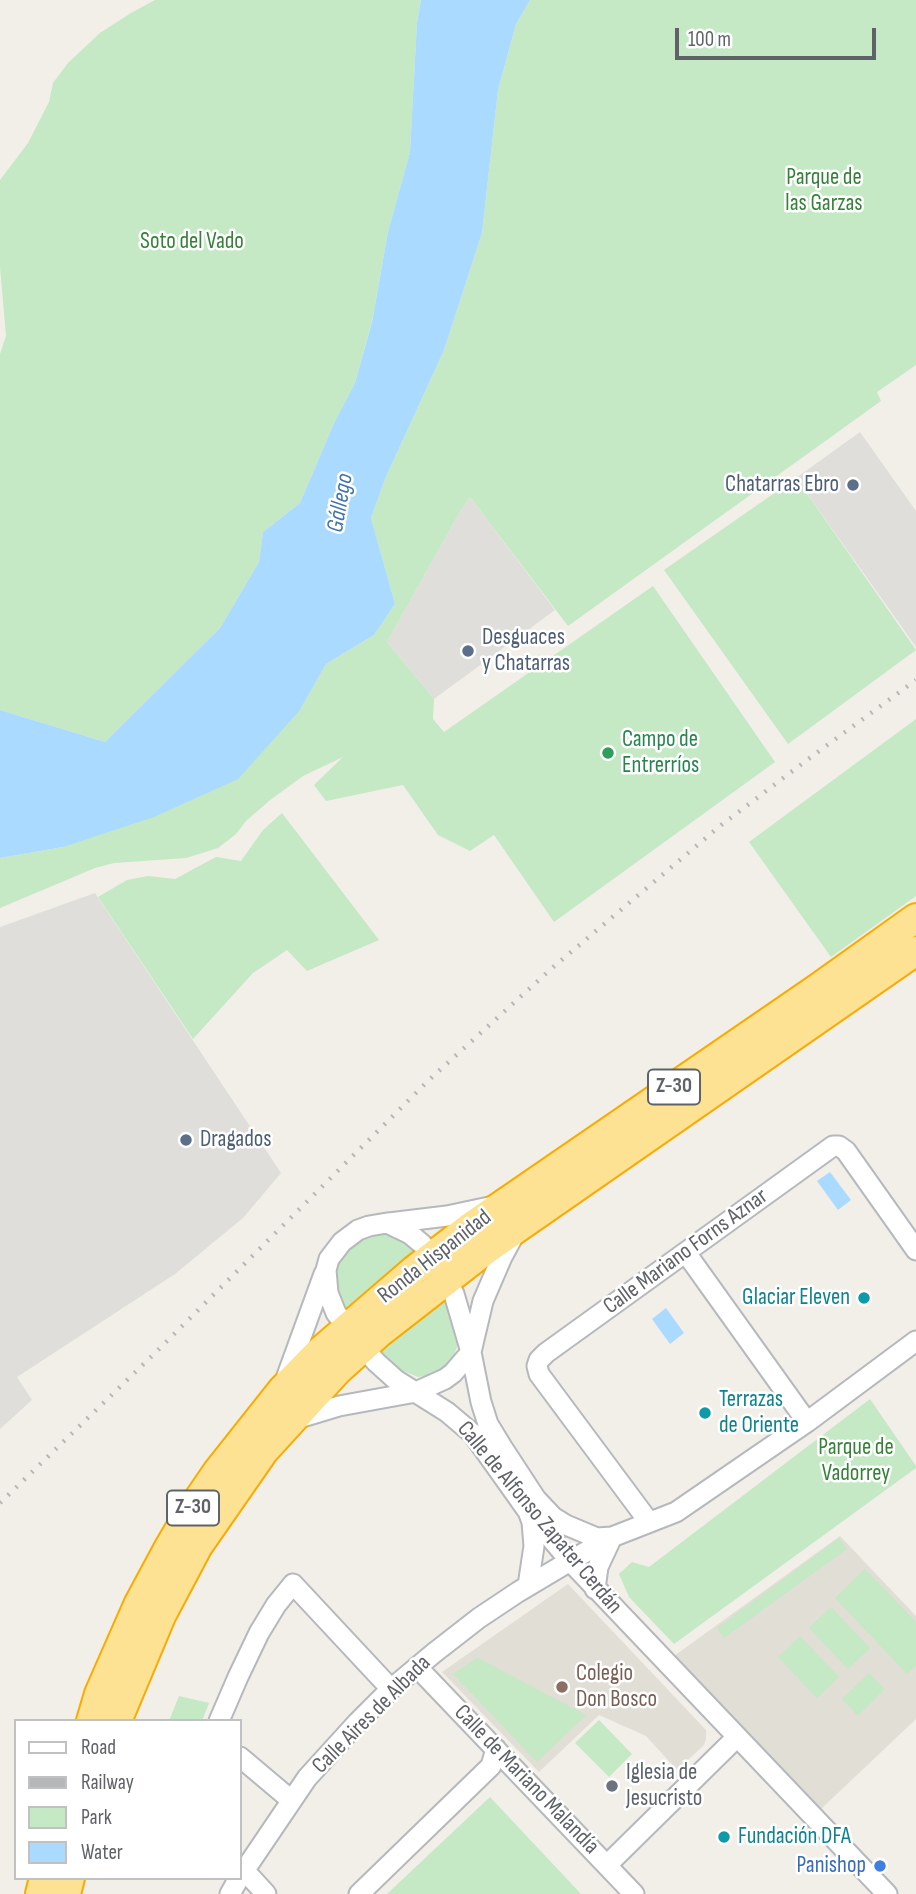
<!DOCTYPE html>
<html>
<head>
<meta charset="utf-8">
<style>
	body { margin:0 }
	#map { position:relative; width:916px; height:1894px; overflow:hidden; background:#f1efe8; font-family:"Sofia Sans Condensed",sans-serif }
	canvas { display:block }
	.legend { position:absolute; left:14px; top:1719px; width:228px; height:161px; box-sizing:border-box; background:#fff; border:2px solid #bfc1c3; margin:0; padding:9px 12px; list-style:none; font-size:21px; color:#5f6368 }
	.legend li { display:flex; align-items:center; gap:14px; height:35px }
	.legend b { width:35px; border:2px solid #bfc1c3 }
	.scale { position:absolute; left:675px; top:28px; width:201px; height:32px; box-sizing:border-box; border:4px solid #5f6368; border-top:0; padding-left:9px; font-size:21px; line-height:24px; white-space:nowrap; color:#5f6368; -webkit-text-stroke:5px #fff; paint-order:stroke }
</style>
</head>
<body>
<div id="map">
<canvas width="916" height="1894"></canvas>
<ul class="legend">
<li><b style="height:9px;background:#fff"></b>Road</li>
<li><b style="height:9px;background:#b6b7b8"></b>Railway</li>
<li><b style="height:19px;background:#c5e8c5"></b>Park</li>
<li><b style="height:19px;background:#aadaff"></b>Water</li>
</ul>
<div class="scale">100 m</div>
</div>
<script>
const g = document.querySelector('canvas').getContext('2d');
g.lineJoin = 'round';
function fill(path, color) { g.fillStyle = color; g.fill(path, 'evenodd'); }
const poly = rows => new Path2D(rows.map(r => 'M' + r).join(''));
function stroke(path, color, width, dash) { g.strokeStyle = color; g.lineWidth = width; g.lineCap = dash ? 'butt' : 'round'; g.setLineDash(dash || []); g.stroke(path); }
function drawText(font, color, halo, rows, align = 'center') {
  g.font = font + ' "Sofia Sans Condensed",sans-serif'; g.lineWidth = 5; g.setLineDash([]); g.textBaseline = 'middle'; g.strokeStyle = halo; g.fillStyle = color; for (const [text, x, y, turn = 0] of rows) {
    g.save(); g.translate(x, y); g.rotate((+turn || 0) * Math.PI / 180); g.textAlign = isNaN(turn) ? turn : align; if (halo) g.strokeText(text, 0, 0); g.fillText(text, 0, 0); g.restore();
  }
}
fill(poly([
	[860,432,916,511,916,647,796,478],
	[470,497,555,610,434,699,387,642,458,515],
	[95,893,281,1173,243,1218,175,1274,17,1377,32,1400,0,1429,0,927]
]), '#e0deda');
fill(poly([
	[840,1536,916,1616,916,1719,821,1809,674,1656],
	[568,1584,706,1730,706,1739,704,1745,677,1770,646,1736,599,1715,539,1772,442,1672]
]), '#e1ded6');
fill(poly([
	[155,0,421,0,417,23,410,152,388,232,372,321,355,383,334,423,300,503,263,532,259,562,220,628,105,742,0,710,0,354,6,336,0,267,0,180,28,143,49,102,53,83,68,63,100,33,131,13],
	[530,0,916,0,916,365,877,392,881,401,568,626,470,497,458,515,387,642,434,699,433,719,444,732,653,586,775,762,554,922,494,835,470,851,438,835,403,785,326,801,314,785,343,757,303,776,269,801,246,821,236,834,218,848,186,858,114,863,95,868,0,908,0,858,63,847,300,710,326,664,374,635,395,604,371,518,385,479,444,350,482,233,498,90,516,24],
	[796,478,916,650,788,744,664,570],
	[916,719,916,896,831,957,749,842],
	[282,813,379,940,307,971,287,950,253,973,193,1039,98,897,127,880,148,876,175,879,216,857,241,861,263,830],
	[377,1233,391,1234,408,1242,420,1254,347,1314,335,1290,334,1273,339,1260,348,1247,361,1237],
	[445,1294,457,1334,457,1347,453,1358,444,1368,432,1375,418,1377,389,1365,375,1352],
	[870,1399,916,1466,916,1468,674,1644,629,1597,619,1574,632,1562,649,1567],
	[839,1538,847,1549,724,1638,717,1628],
	[865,1569,916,1622,916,1666,907,1674,835,1598],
	[831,1607,870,1648,848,1669,809,1628],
	[800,1636,839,1677,817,1698,778,1657],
	[477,1658,478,1658,586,1715,537,1762,453,1674],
	[869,1673,885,1689,858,1716,842,1699],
	[179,1696,209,1703,202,1721,169,1721],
	[599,1720,632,1754,609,1777,575,1743],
	[490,1797,581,1894,387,1894]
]), '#c5e8c5');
fill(poly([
	[421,0,530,0,516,24,498,90,482,233,444,350,385,479,371,518,395,604,374,635,326,664,300,710,238,779,154,817,63,847,0,858,0,710,105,742,220,628,259,562,263,532,300,503,334,423,355,383,372,322,388,232,410,152,417,23],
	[830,1172,851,1200,838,1210,817,1181],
	[666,1308,684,1333,670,1344,652,1319]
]), '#aadaff');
const minor = poly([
	[389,1223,447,1216,494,1206],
	[686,1253,807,1422],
	[284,1384,324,1274],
	[296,1419,339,1406,416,1392,445,1379,453,1373,471,1352,483,1301,502,1257,515,1233],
	[649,1522,539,1374,537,1366,539,1360,546,1353,833,1146,839,1146,846,1151,916,1250],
	[612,1537,597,1538,566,1525,553,1517,536,1499,502,1447,488,1424,481,1402,471,1352,454,1294,439,1266,422,1244,410,1234,387,1223,369,1226,358,1230,342,1242,329,1259,326,1270,328,1293,336,1313,363,1347,376,1362,396,1380,447,1412,473,1434,527,1510,570,1561,887,1894],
	[528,1586,534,1546,532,1522,529,1514],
	[595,1589,598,1567,612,1537],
	[417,1667,634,1894],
	[219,1721,238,1677,259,1633,276,1605,293,1584,391,1689],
	[240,1757,291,1800],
	[607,1865,737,1737],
	[244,1870,266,1894],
	[240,1877,307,1778,357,1723,391,1689,434,1653,479,1618,518,1592,570,1561,612,1537,676,1512,807,1422,916,1341],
	[230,1894,239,1878],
	[359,1894,491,1766,496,1749]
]);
const highway = poly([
	[91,1721,99,1694,139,1603,168,1549,189,1513,217,1472,282,1390,318,1353,413,1271,470,1227,818,988,916,918],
	[117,1721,161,1616,198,1546,264,1451,338,1370,379,1333,487,1249,916,951],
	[40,1894,44,1878],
	[66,1894,70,1878]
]);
stroke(minor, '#b5b8bc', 23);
stroke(highway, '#f9ab00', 32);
stroke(minor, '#fff', 19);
stroke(highway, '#fde293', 28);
stroke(poly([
	[0,1503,154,1354,430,1079,551,969,720,826,807,760,916,680]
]), '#b6b7b8', 4.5, [2, 9]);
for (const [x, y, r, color] of [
	[853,485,7,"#5c6f8a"],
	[468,651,7,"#5c6f8a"],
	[608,753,7,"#2e9e5b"],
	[186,1140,7,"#5c6f8a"],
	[864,1298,7,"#0f9aa8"],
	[705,1413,7,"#0f9aa8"],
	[562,1687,7,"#8d6e63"],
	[612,1786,7,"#6b7280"],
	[724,1837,7,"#0f9aa8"],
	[880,1866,7,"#3f7fe0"]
]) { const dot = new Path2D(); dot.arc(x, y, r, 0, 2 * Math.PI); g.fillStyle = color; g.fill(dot); stroke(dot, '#fff', 2.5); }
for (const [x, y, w] of [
	[674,1087,52],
	[193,1508,52]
]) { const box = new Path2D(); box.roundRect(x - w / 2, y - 17.5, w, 35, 5); g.fillStyle = '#fff'; g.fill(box); stroke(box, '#5f6368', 2); }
drawText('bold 21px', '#5f6368', null, [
	["Z-30",674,1087],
	["Z-30",193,1508]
]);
drawText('23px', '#348238', '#fff', [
	["Parque de",824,178],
	["las Garzas",824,204],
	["Soto del Vado",192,242],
	["Parque de",856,1448],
	["Vadorrey",856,1474]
]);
drawText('23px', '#4e5e75', '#fff', [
	["Chatarras Ebro",839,485,"right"],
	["Desguaces",482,638],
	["y Chatarras",482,664],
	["Dragados",200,1140]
], 'left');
drawText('23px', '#27864d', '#fff', [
	["Campo de",622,740],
	["Entrerríos",622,766]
], 'left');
drawText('23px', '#5f6368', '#fff', [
	["Calle Mariano Forns Aznar",686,1252,-36],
	["Ronda Hispanidad",435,1257,-38],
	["Calle de Alfonso Zapater Cerdán",539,1518,50],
	["Calle Aires de Albada",372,1715,-45],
	["Calle de Mariano Malandía",526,1780,46]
]);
drawText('23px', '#0d838f', '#fff', [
	["Glaciar Eleven",850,1298,"right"],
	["Terrazas",719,1400],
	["de Oriente",719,1426],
	["Fundación DFA",738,1837]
], 'left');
drawText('23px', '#785e54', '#fff', [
	["Colegio",576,1674],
	["Don Bosco",576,1700]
], 'left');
drawText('23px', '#5b616d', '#fff', [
	["Iglesia de",626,1773],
	["Jesucristo",626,1799]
], 'left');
drawText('23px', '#366cbe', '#fff', [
	["Panishop",866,1866]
], 'right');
drawText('italic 24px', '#4174aa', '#fff', [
	["Gállego",341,503,-80]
]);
</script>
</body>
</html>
